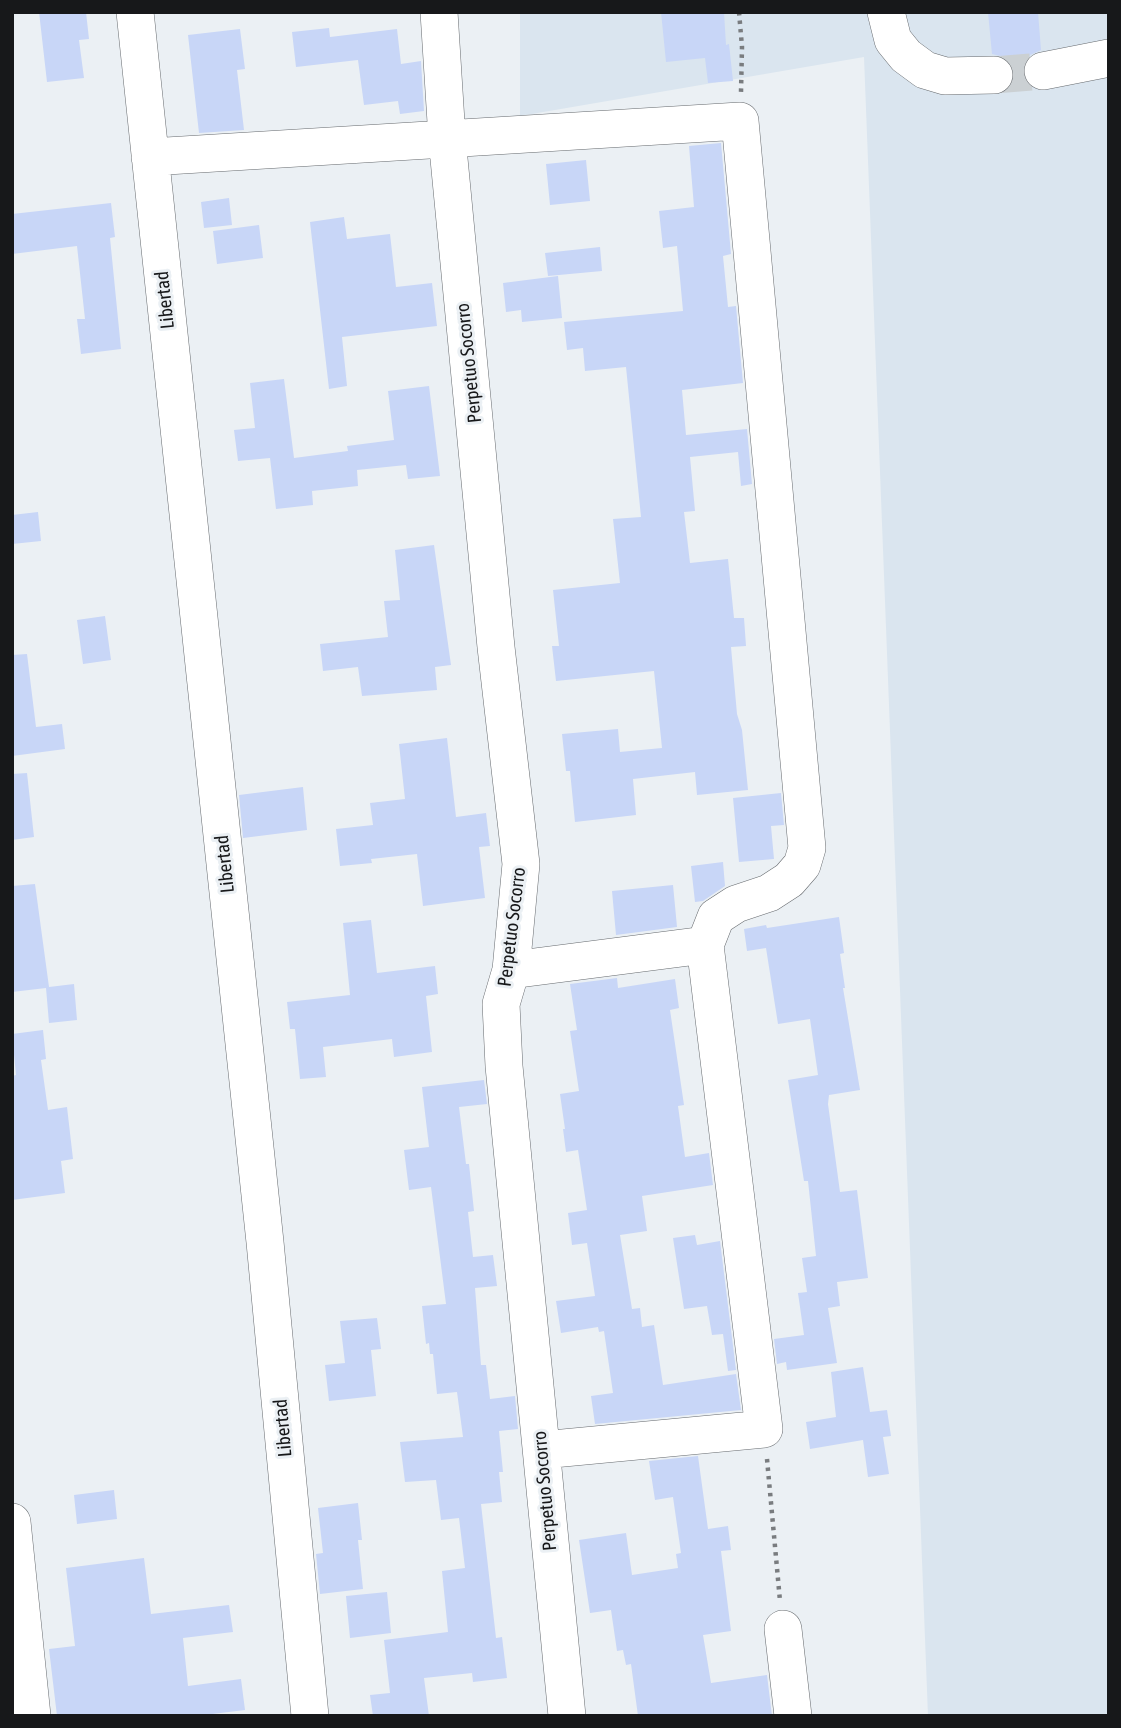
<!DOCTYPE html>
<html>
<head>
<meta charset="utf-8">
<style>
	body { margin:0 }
	#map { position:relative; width:1121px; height:1728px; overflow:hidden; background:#ebf0f4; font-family:"Asap Condensed",sans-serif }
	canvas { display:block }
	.frame { position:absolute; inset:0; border:14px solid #17181a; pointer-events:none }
</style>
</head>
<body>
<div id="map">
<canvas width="1121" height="1728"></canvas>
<div class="frame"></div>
</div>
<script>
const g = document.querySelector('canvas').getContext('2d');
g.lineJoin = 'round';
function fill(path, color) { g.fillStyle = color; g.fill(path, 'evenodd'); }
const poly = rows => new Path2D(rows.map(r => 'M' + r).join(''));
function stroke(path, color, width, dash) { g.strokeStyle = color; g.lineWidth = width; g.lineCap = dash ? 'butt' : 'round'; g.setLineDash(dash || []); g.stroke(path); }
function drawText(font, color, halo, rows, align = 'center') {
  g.font = font + ' "Asap Condensed",sans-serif'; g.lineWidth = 6; g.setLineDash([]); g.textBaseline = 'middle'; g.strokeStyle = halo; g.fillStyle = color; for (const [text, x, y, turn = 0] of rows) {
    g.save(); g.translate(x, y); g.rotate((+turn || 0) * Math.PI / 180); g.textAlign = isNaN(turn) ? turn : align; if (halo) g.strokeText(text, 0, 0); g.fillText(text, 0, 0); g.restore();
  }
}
fill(poly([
	[520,12,1109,12,1109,1716,928,1716,864,57,520,116]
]), '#dae5ef');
fill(poly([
	[39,12,86,12,89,39,79,40,84,78,47,82],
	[661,12,724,12,726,45,729,44,733,81,708,83,705,58,666,62],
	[988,12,1038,12,1041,50,1030,55,1023,65,1023,76,1031,88,1008,90,1013,84,1015,74,1012,65,1005,57,992,54],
	[329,28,330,37,397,29,401,64,421,61,424,111,400,114,398,101,364,105,358,60,296,67,292,32],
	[240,29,245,69,237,70,244,130,199,133,188,35],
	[721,143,731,254,723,256,728,307,736,306,743,383,682,390,686,435,747,429,752,484,741,486,738,452,690,457,695,511,684,512,690,563,728,559,734,618,744,618,746,646,731,647,737,714,742,730,748,790,697,795,695,772,633,779,636,815,575,822,570,771,566,771,562,734,618,729,620,752,662,748,654,671,556,681,552,646,559,646,553,590,620,583,613,519,641,517,626,367,585,371,583,348,567,350,564,322,683,311,677,246,663,248,659,211,694,207,689,146],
	[586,160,590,201,550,205,546,164],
	[229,198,232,225,204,228,201,202],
	[111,203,115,237,110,238,121,349,81,354,77,319,85,319,77,246,12,254,12,214],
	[344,217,347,239,390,234,396,287,432,283,437,326,342,337,347,386,329,389,310,222],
	[259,225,263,258,217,264,213,231],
	[600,247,602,271,548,276,545,253],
	[558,276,562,318,522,322,521,310,506,312,503,283],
	[284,379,294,458,348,451,347,446,394,440,388,391,429,386,440,476,408,479,406,465,357,470,358,486,312,491,313,505,276,509,270,458,238,461,234,430,255,428,250,383],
	[38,512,41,541,12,544,12,515],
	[434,545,451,665,435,667,437,690,362,696,358,667,323,671,320,644,388,637,384,601,400,600,395,550],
	[105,616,111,660,83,664,77,620],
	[27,654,36,727,62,724,65,749,12,756,12,655],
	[447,738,456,817,486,813,490,846,479,847,485,898,423,906,417,854,371,859,372,863,340,866,336,829,373,825,370,803,405,799,399,744],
	[27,773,34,837,12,840,12,774],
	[303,787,307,830,243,838,239,795],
	[781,793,784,825,771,826,774,859,739,862,733,798],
	[723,862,725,886,703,901,695,902,691,866],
	[35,884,49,987,74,984,77,1020,49,1023,46,988,12,992,12,886],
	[673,885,677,927,616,935,612,891],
	[839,917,844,953,840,954,845,988,843,988,860,1090,829,1095,828,1104,840,1192,857,1190,868,1278,837,1282,840,1306,828,1308,837,1363,787,1370,786,1362,777,1364,774,1339,804,1335,798,1293,807,1292,802,1258,816,1256,808,1181,804,1181,788,1080,818,1075,810,1019,778,1024,766,948,747,951,744,929,766,925,767,928],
	[371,920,377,973,435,966,438,994,426,996,432,1052,394,1057,392,1039,323,1047,326,1077,300,1079,295,1029,290,1029,287,1002,350,995,343,923],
	[617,978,618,988,675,979,679,1008,670,1010,684,1105,678,1106,685,1157,709,1153,713,1185,642,1196,647,1231,620,1235,632,1309,640,1308,642,1327,654,1325,663,1385,736,1374,741,1410,595,1424,591,1396,613,1393,604,1331,599,1332,598,1327,561,1333,556,1301,595,1296,587,1243,572,1245,568,1213,587,1210,578,1150,566,1152,563,1129,565,1129,560,1094,579,1091,570,1031,577,1030,570,984],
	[43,1030,46,1059,41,1060,48,1110,67,1107,73,1159,61,1161,65,1193,12,1200,12,1076,16,1075,12,1034],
	[484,1080,487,1104,459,1107,466,1164,469,1164,474,1211,468,1212,473,1257,493,1255,497,1286,475,1288,481,1365,486,1365,490,1399,515,1396,518,1429,499,1431,503,1472,499,1472,502,1502,481,1504,496,1638,502,1637,507,1678,473,1682,472,1673,424,1678,429,1716,373,1716,370,1695,390,1693,384,1640,448,1632,442,1571,465,1568,459,1518,441,1520,436,1480,405,1482,400,1442,463,1437,457,1392,437,1394,433,1354,430,1354,429,1343,426,1344,422,1306,446,1304,431,1187,409,1190,404,1150,429,1147,422,1087],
	[695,1235,697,1245,720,1241,736,1370,728,1371,723,1334,712,1335,707,1306,684,1309,673,1238],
	[377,1318,381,1349,371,1350,376,1396,329,1401,325,1365,345,1363,340,1321],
	[863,1367,870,1412,887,1410,891,1436,883,1437,889,1474,868,1477,863,1440,810,1449,806,1422,836,1417,831,1372],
	[698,1456,708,1529,728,1526,731,1550,721,1551,731,1631,703,1635,711,1683,767,1675,772,1716,638,1716,631,1664,626,1665,623,1650,617,1651,611,1610,590,1613,579,1540,626,1533,632,1575,678,1568,676,1554,681,1553,673,1497,655,1500,649,1461],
	[114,1490,117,1519,77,1524,74,1495],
	[358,1503,362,1540,358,1540,363,1589,320,1594,316,1554,323,1553,318,1508],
	[144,1558,151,1614,229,1605,233,1632,183,1638,188,1686,241,1679,245,1710,196,1716,57,1716,49,1649,75,1646,66,1568],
	[387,1592,391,1633,350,1638,346,1596]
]), '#c8d6f7');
stroke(poly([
	[994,75,1043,71]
]), '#cbd0d3', 37, [37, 18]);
const minor = poly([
	[135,12,265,1242,310,1716],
	[439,12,447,138,496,647,521,864,511,970,501,1004,504,1066,567,1716],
	[886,12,893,40,906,56,925,70,945,76,994,75],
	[1043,71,1109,58],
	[150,157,740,121,807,848,802,865,789,880,769,893,736,904,716,917,705,945,764,1429,542,1450],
	[511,970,705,945],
	[12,1522,32,1716],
	[783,1629,793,1716]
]);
stroke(minor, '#666a6e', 38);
stroke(poly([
	[739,12,742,47,741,92],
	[767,1459,780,1601]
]), '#797c7f', 4.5, [3.5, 5]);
stroke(minor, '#fff', 37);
drawText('19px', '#17181a', '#ebf0f4', [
	["Libertad",165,300,-96],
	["Perpetuo Socorro",469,363,-96],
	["Libertad",225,864,-96],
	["Perpetuo Socorro",512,927,-83],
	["Libertad",283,1428,-95],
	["Perpetuo Socorro",545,1491,-95]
]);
</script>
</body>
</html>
